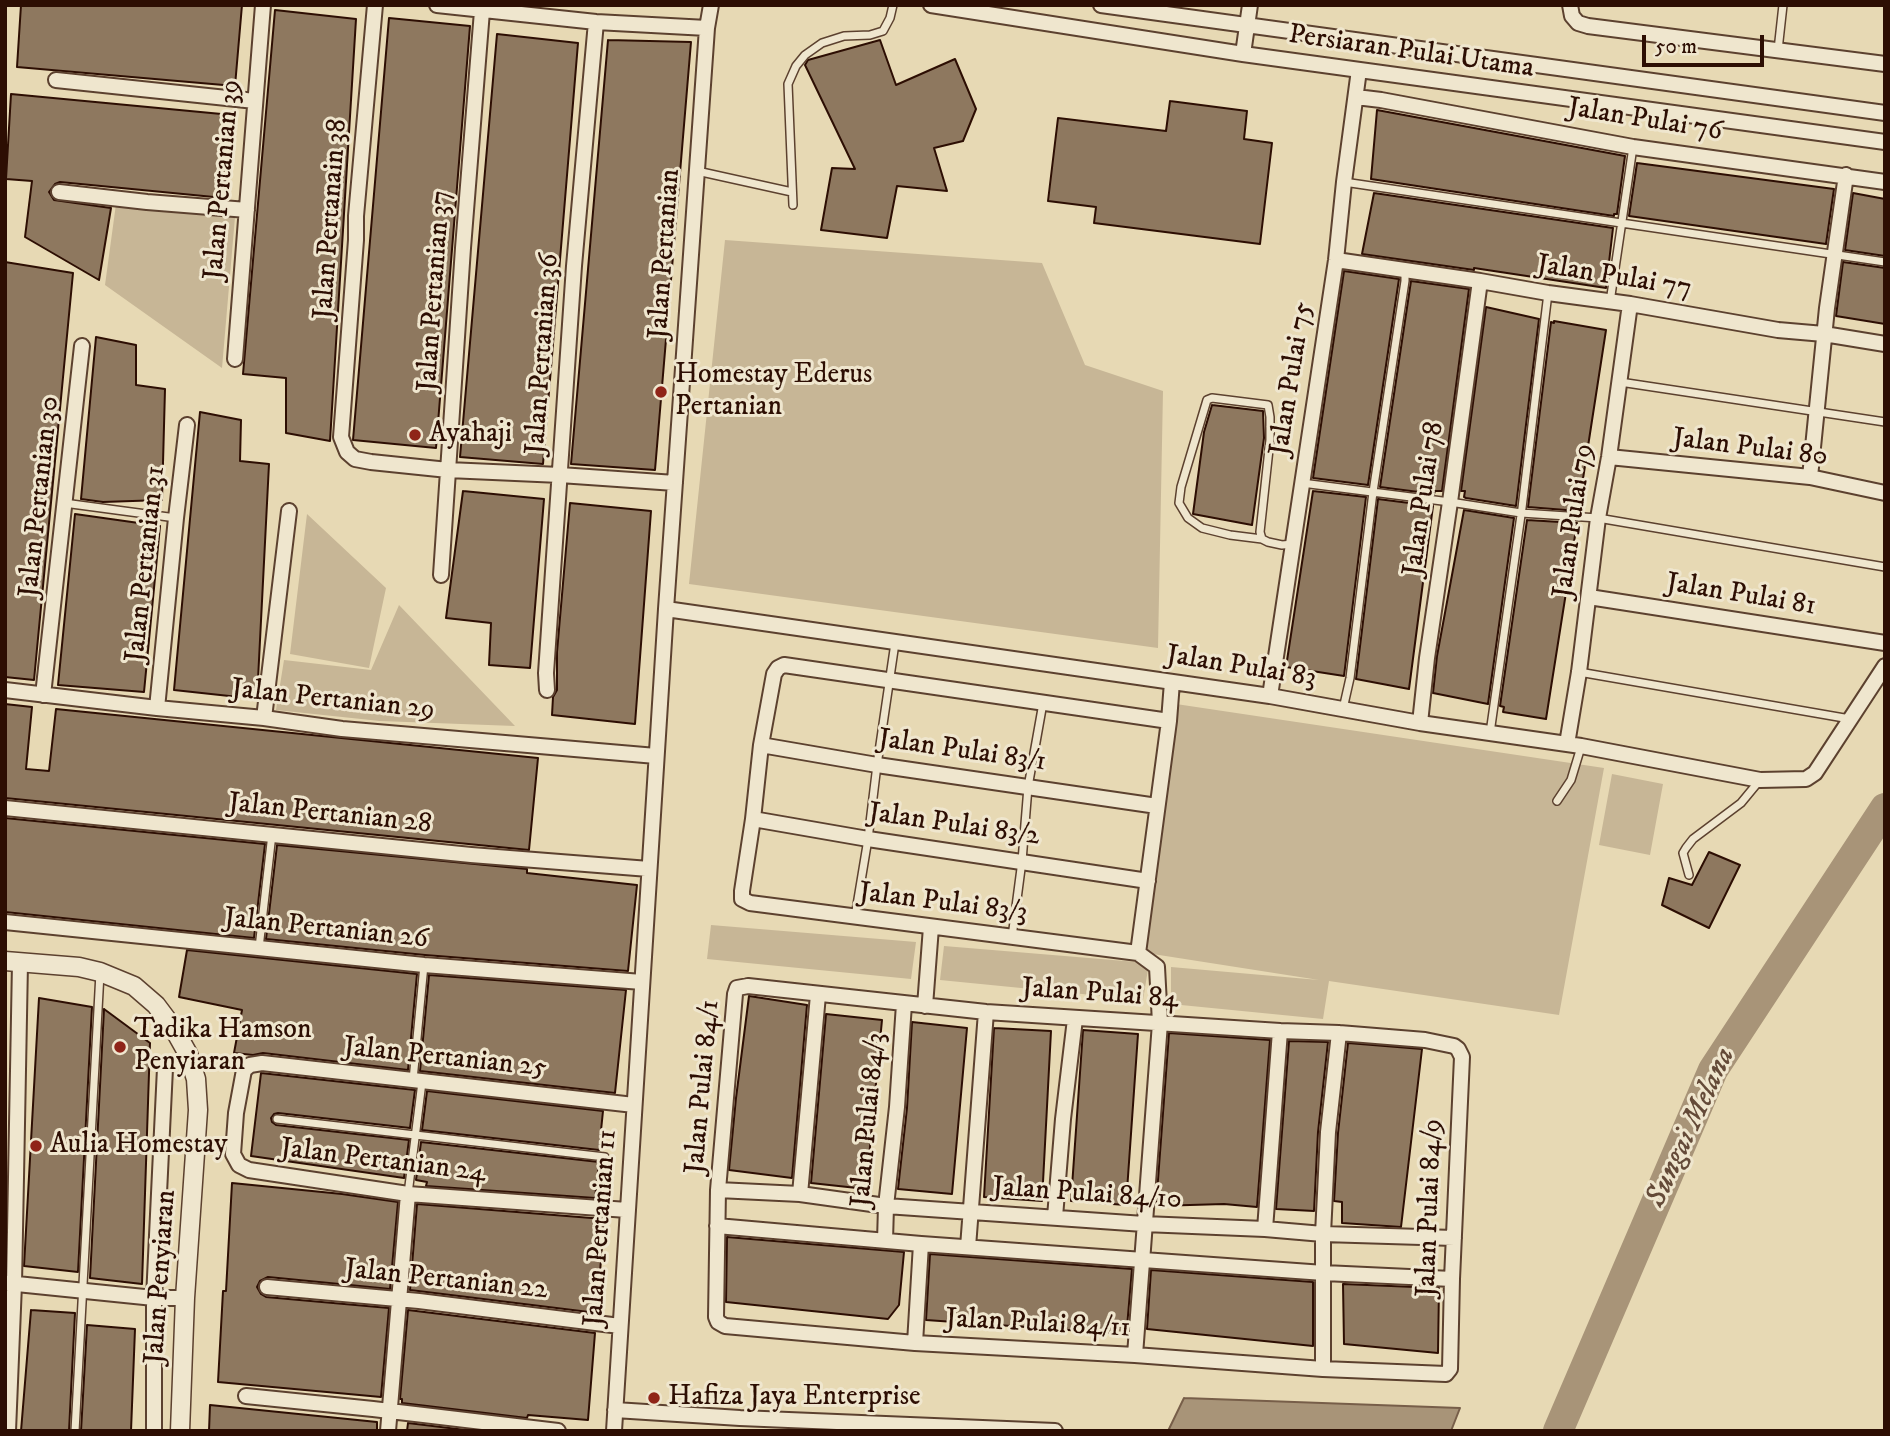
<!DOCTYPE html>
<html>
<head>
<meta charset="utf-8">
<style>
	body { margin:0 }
	#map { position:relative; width:1890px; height:1436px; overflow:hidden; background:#e7d9b4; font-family:"IM FELL DW Pica",serif }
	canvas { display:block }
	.frame { position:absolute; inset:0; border:7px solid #2d0e03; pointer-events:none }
	.scale { position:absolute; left:1642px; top:35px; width:122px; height:32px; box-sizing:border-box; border:4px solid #2d0e03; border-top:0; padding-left:9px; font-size:21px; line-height:24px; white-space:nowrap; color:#2d0e03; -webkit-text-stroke:5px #efe6ce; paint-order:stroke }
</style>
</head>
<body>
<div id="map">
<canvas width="1890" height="1436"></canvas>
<div class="frame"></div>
<div class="scale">50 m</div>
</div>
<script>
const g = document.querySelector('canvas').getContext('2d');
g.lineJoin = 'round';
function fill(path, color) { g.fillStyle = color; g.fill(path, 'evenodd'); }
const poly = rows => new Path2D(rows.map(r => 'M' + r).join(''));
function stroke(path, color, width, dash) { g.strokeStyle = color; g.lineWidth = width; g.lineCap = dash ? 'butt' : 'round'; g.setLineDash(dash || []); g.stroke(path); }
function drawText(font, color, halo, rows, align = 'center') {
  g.font = font + ' "IM FELL DW Pica",serif'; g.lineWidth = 6; g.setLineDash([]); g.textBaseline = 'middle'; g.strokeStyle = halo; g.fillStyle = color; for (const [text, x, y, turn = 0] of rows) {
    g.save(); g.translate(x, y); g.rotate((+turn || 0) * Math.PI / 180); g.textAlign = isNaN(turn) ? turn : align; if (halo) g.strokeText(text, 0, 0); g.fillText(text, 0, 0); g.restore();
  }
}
fill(poly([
	[116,204,235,217,222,368,105,285],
	[725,240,1042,263,1085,365,1163,391,1158,648,689,584],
	[307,514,386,588,369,668,290,654],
	[399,605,515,726,380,721,276,710,284,660,371,670],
	[1176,704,1604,768,1559,1015,1329,981,1323,1019,1171,1004,1171,967,1319,980,1140,952],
	[1612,774,1663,784,1650,855,1599,845],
	[711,925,916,942,911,979,707,959],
	[944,946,1149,963,1143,1000,940,980]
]), '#c7b696');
const water = poly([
	[1184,1398,1460,1408,1451,1431,1168,1431,1184,1398]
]);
fill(water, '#a89478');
stroke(water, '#775e49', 2);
stroke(poly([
	[1558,1431,1713,1070,1885,808]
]), '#a89478', 30);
const building = poly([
	[21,5,242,5,235,86,17,67,21,5],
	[275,10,356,19,330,441,286,433,286,378,243,374,275,10],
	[389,18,470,26,436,448,353,440,389,18],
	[497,34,578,43,543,464,460,457,497,34],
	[608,40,691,42,655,470,571,464,608,40],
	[880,40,896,85,955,59,976,109,963,141,934,148,947,191,897,186,887,238,821,230,832,168,855,169,805,65,808,60,880,40],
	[11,94,232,115,224,198,60,182,55,184,49,192,54,200,111,208,99,280,25,237,32,181,6,179,11,94],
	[1170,101,1247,111,1244,139,1272,143,1260,244,1094,223,1096,207,1048,201,1058,118,1166,131,1170,101],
	[1377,110,1625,156,1617,214,1614,214,1614,216,1371,179,1377,110],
	[1637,163,1834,189,1826,244,1629,216,1637,163],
	[1374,193,1613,228,1606,288,1474,268,1474,270,1362,254,1374,193],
	[1853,193,1885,199,1885,256,1845,250,1853,193],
	[5,262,73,273,34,680,5,677,5,262],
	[1843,262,1885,268,1885,324,1836,316,1843,262],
	[1344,271,1399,279,1368,485,1313,478,1344,271],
	[1411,281,1469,289,1442,491,1435,491,1434,494,1380,487,1411,281],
	[1486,307,1539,319,1516,506,1466,498,1464,497,1465,491,1461,491,1486,307],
	[1554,321,1606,330,1578,511,1528,507,1551,322,1554,323,1554,321],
	[96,337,136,345,136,385,165,389,162,500,103,502,81,499,96,337],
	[1212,405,1263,411,1264,438,1252,525,1193,514,1204,432,1212,405],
	[200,412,241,420,240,461,269,464,257,699,174,690,200,412],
	[463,491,544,499,530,668,489,665,491,623,446,618,463,491],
	[1313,491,1366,497,1344,676,1286,667,1313,491],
	[1378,499,1433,506,1409,689,1356,679,1378,499],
	[570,503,651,511,635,724,552,715,553,697,557,690,557,652,570,503],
	[1464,510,1514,518,1488,704,1433,693,1437,656,1464,510],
	[75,514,160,526,144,692,58,685,75,514],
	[1527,520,1577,523,1546,719,1503,712,1504,707,1500,706,1527,520],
	[5,704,32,707,26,769,49,771,56,709,538,758,529,850,5,798,5,704],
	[5,818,265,844,254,938,5,912,5,818],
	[277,845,527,869,527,873,637,885,628,971,425,955,266,939,277,845],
	[1709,852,1740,865,1709,928,1662,905,1669,878,1692,885,1709,852],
	[187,950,417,974,408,1070,263,1053,253,1055,234,1053,242,1010,179,997,187,950],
	[429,975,626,990,615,1093,420,1071,429,975],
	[749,996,807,1005,792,1178,729,1170,736,1098,749,996],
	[39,998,92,1007,78,1272,24,1266,39,998],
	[104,1009,150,1043,142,1284,90,1278,104,1009],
	[826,1014,882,1020,866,1189,811,1183,826,1014],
	[912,1022,967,1028,952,1194,898,1189,907,1108,912,1022],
	[994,1028,1051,1031,1042,1201,984,1197,994,1028],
	[1083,1030,1138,1034,1126,1205,1071,1201,1083,1030],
	[1169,1033,1270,1040,1257,1207,1224,1204,1156,1206,1169,1033],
	[1289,1041,1328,1042,1318,1132,1314,1211,1276,1209,1289,1041],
	[1348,1043,1422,1049,1401,1227,1342,1223,1342,1202,1334,1201,1338,1133,1348,1043],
	[261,1073,415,1090,410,1128,278,1113,274,1114,271,1118,272,1122,276,1125,409,1140,404,1178,251,1156,261,1073],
	[427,1091,603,1111,599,1150,422,1130,427,1091],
	[421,1142,599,1162,595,1198,426,1186,427,1182,416,1180,421,1142],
	[232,1183,342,1194,398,1202,390,1289,268,1277,260,1281,257,1287,261,1294,266,1297,389,1308,381,1397,218,1382,223,1291,226,1291,232,1183],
	[417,1204,604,1219,597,1313,410,1290,417,1204],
	[727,1237,904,1252,899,1305,888,1319,726,1302,727,1237],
	[930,1254,1132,1269,1127,1327,1125,1334,926,1320,930,1254],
	[1151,1270,1313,1282,1313,1346,1147,1329,1151,1270],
	[1343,1284,1439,1288,1438,1353,1344,1344,1343,1284],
	[31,1310,75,1313,69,1431,21,1431,31,1310],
	[408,1310,595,1333,588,1420,528,1415,527,1418,402,1403,402,1399,400,1399,408,1310],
	[87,1325,135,1329,131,1431,81,1431,87,1325],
	[210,1405,377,1422,377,1431,209,1431,210,1405],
	[408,1423,474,1431,407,1431,408,1423]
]);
fill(building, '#8e785f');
stroke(building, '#2d0e03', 2);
const service = poly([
	[1778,50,1783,5],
	[697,171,792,192],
	[1344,182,1885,262],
	[793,205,788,84,796,66,805,55,822,43,844,36,870,35,883,31,890,18,893,5],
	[1610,302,1633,147],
	[1620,382,1885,422],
	[1302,483,1450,502,1521,513,1598,518,1885,567],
	[64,503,176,518],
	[1262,539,1230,535,1202,528,1188,518,1179,503,1181,487,1207,400,1212,398,1268,405,1270,417,1270,440,1260,532,1262,539,1268,542,1282,545,1293,544],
	[1579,672,1850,719],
	[1343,709,1350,678,1373,492,1405,281,1405,270],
	[1490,733,1522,508,1548,293],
	[1557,801,1571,780,1581,747],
	[1689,875,1683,853,1686,848,1693,839,1741,803,1760,780],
	[855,917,868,839,877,765,895,643],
	[1012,937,1022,861,1028,787,1043,703],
	[259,948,272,834],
	[413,1080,424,965],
	[277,1119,605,1157],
	[408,1194,422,1082],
	[75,1431,100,973]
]);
const minor = poly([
	[375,5,356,216,356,240,341,437,347,452,355,459,371,462,448,470,560,475,675,483],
	[437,5,596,22,707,28],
	[931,5,1243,54,1885,142],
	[1101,5,1885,113],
	[1570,5,1572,16,1578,23,1588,26,1885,64],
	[1243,54,1250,5],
	[56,80,255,101],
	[1356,97,1381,100,1633,147,1885,182],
	[59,192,147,202,247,210],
	[1336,260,1480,281,1548,293,1630,304,1778,330,1824,334,1885,344],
	[235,359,263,5],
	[1609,457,1810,477,1885,493],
	[1810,477,1827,308,1846,175],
	[441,575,463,248,482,11],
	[1589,597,1885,643],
	[666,609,1270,696,1420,723,1581,746,1760,780,1806,779,1815,773,1885,666],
	[5,690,157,708,264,718,342,729,656,756],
	[547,690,546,673,574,266,596,22],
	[43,695,82,346],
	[1270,696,1336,260,1344,182,1359,70],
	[157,708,176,518,187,425],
	[264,718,289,511],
	[1420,723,1427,658,1450,502,1480,281],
	[1567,744,1579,672,1598,518,1609,457,1630,304],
	[761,745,877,765,1157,806],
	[5,808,471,855,649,869],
	[753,819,868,839,1148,881],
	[5,922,424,965,642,982],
	[1138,953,1169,721,1172,682],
	[748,986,986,1012,1280,1031,1339,1033,1425,1040,1454,1046,1458,1049,1462,1057,1452,1279,1450,1369,1446,1374,1323,1369,1135,1355,915,1343,725,1326,718,1322,716,1317,718,1190,735,994,737,988,748,986],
	[925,1006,931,927],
	[718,1190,800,1194,886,1206,1144,1224,1265,1229,1323,1234,1454,1238],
	[800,1194,818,995],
	[627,1210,408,1194,249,1170,239,1165,233,1154,236,1113,244,1070,250,1065,262,1063,634,1105],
	[1055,1217,1063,1119,1075,1019],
	[717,1226,921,1244,1324,1273,1452,1279],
	[1265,1229,1280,1031],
	[885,1241,886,1206,897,1107,904,1004],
	[968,1247,986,1012],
	[7,1283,154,1298,185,1298],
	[267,1287,419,1301,620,1326],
	[915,1343,921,1244],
	[1135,1355,1160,1023,1157,967,1138,953,750,903,742,899,742,891,753,819,761,745,774,674,778,668,784,665,1169,721],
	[1323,1369,1323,1234,1328,1132,1339,1033],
	[246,1396,373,1409,558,1431],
	[615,1410,740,1418,1055,1431],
	[8,1431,14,1284,20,963],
	[154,1431,154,1298,165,1068],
	[388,1431,408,1194],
	[614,1431,666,609,707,28,711,5]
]);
const tertiary = poly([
	[5,961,79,967,100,972,134,986,156,1005,174,1029,188,1054,196,1079,198,1110,185,1298,180,1431]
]);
stroke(service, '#5c412f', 10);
stroke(minor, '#5c412f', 18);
stroke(tertiary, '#5c412f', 21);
stroke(service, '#efe6ce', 7);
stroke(minor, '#efe6ce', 14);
stroke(tertiary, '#efe6ce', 18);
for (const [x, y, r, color] of [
	[661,392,7,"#8f2418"],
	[415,435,7,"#8f2418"],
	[120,1047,7,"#8f2418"],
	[36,1146,7,"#8f2418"],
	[654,1398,7,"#8f2418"]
]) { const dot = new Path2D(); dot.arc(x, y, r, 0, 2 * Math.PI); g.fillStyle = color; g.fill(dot); stroke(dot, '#efe6ce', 2.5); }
drawText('28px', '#2d0e03', '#efe6ce', [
	["Persiaran Pulai Utama",1411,53,8],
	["Jalan Pulai 76",1645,121,9],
	["Jalan Pertanian 39",224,180,-85],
	["Jalan Pertanain 38",332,219,-86],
	["Jalan Pertanian",666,254,-86],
	["Jalan Pulai 77",1614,278,9],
	["Jalan Pertanian 37",436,291,-86],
	["Jalan Pertanian 36",544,354,-86],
	["Jalan Pulai 75",1293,379,-81],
	["Jalan Pulai 80",1750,449,7],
	["Jalan Pertanian 30",41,497,-84],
	["Jalan Pulai 78",1425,499,-82],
	["Jalan Pulai 79",1575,521,-82],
	["Jalan Pertanian 31",147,564,-84],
	["Jalan Pulai 81",1741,596,9],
	["Jalan Pulai 83",1241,668,9],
	["Jalan Pertanian 29",333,701,6],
	["Jalan Pulai 83/1",962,752,8],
	["Jalan Pertanian 28",330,815,6],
	["Jalan Pulai 83/2",954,826,8],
	["Jalan Pulai 83/3",943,904,7],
	["Jalan Pertanian 26",326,930,6],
	["Jalan Pulai 84",1100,995,4],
	["Jalan Pertanian 25",445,1059,6],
	["Jalan Pulai 84/1",704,1087,-85],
	["Jalan Pulai 84/3",870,1120,-85],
	["Jalan Pertanian 24",383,1162,7],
	["Jalan Pulai 84/10",1087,1195,4],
	["Jalan Pulai 84/9",1431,1208,-88],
	["Jalan Pertanian 11",602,1228,-86],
	["Jalan Penyiaran",162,1277,-86],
	["Jalan Pertanian 22",446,1281,6],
	["Jalan Pulai 84/11",1038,1325,3]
]);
drawText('28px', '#2d0e03', '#efe6ce', [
	["Homestay Ederus",675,376],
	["Pertanian",675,408],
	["Ayahaji",429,435],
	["Tadika Hamson",134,1031],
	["Penyiaran",134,1063],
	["Aulia Homestay",50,1146],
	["Hafiza Jaya Enterprise",668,1398]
], 'left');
drawText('italic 30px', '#644a38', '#efe6ce', [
	["Sungai Melana",1692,1128,-65]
]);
</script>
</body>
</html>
